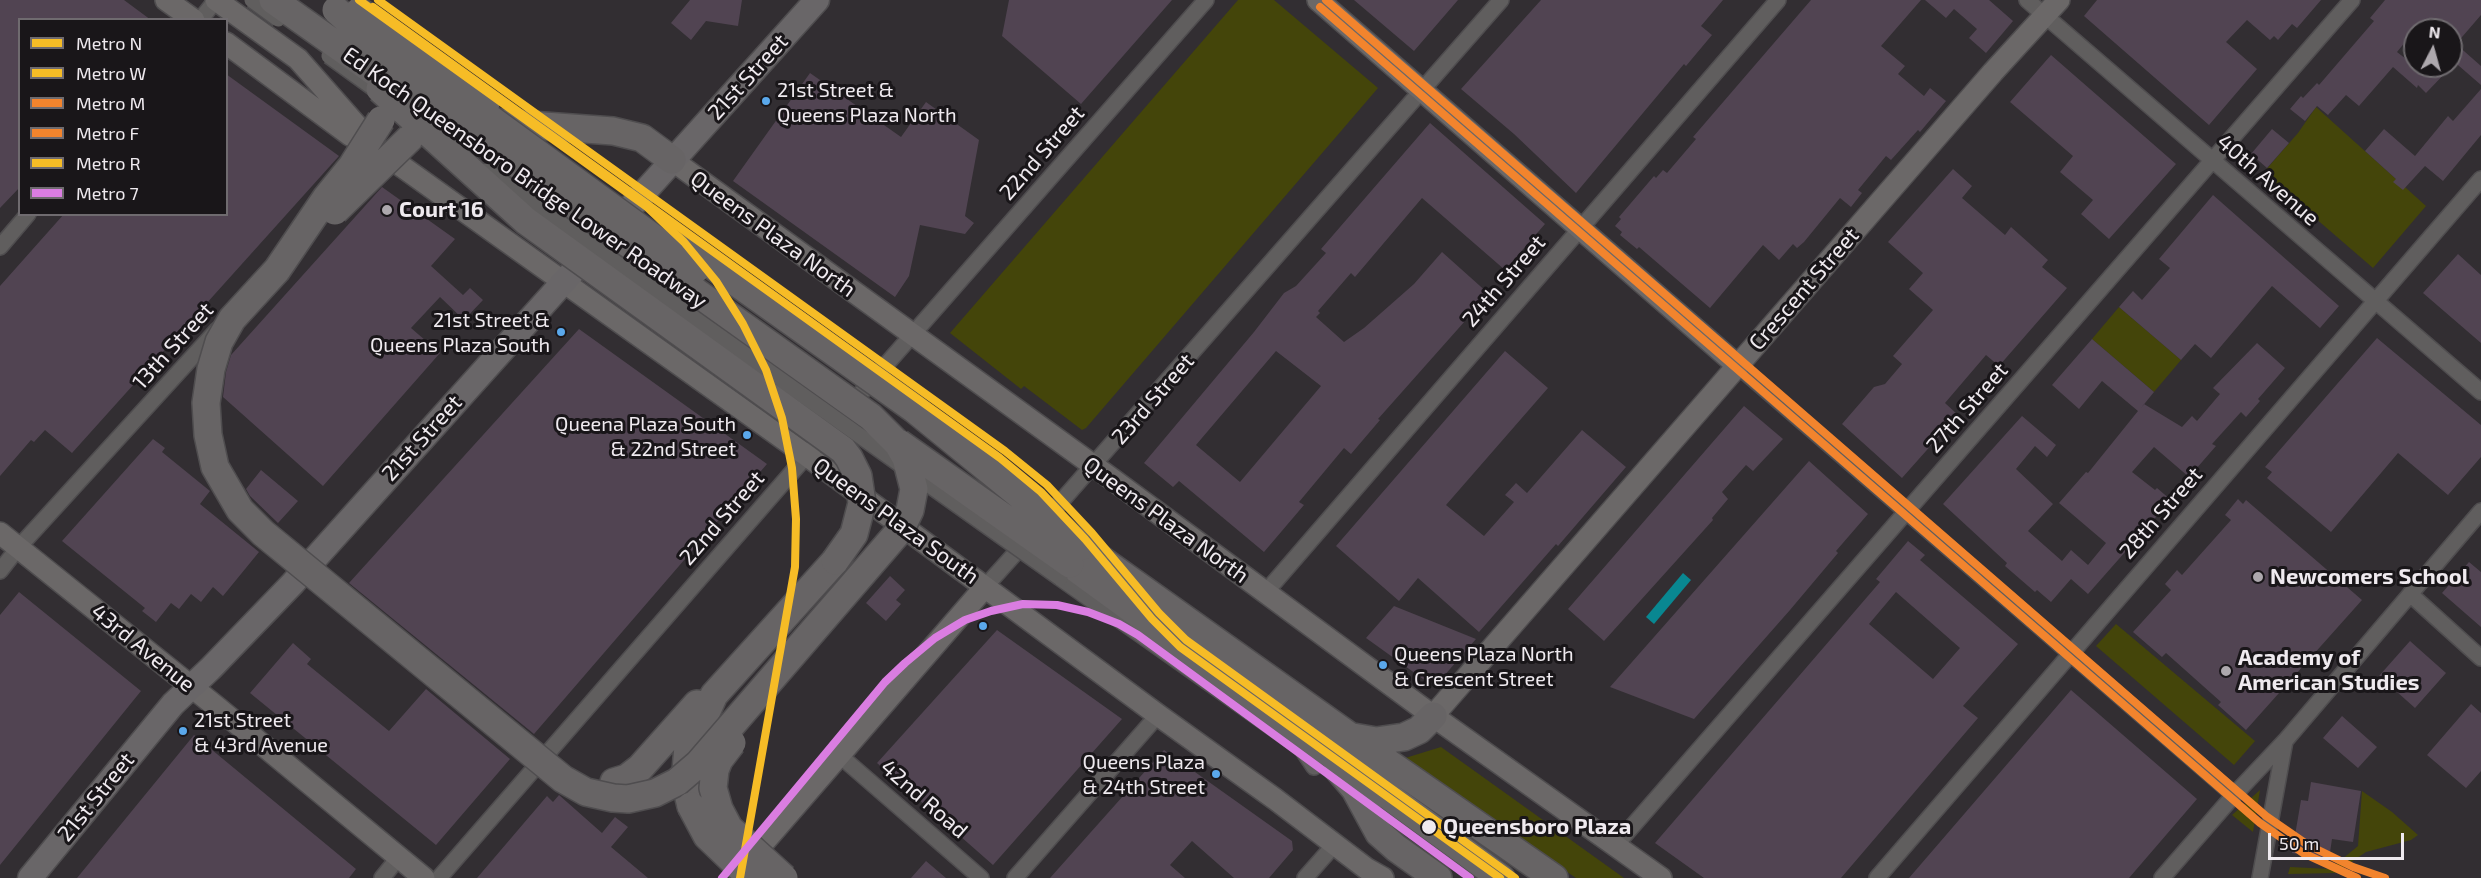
<!DOCTYPE html>
<html>
<head>
<meta charset="utf-8">
<style>
	body { margin:0 }
	#map { position:relative; width:2481px; height:878px; overflow:hidden; background:#322e32; font-family:"Exo 2",sans-serif }
	canvas { display:block }
	.legend { position:absolute; left:18px; top:18px; width:210px; height:198px; box-sizing:border-box; background:#191619; border:2px solid #6f6b6f; margin:0; padding:8px 10px; list-style:none; font-size:18px; color:#efeaef }
	.legend li { display:flex; align-items:center; gap:12px; height:30px }
	.legend b { width:30px; border:2px solid #6f6b6f }
	.north { position:absolute; left:2403px; top:18px; width:60px; height:60px; box-sizing:border-box; background:#191619; border:2px solid #6f6b6f; border-radius:50%; rotate:6deg; font-size:16px; font-weight:700; line-height:24px; text-align:center; color:#efeaef }
	.north::after { content:''; display:block; margin:auto; width:21px; height:27px; background:#ada8ad; clip-path:polygon(50% 0,100% 100%,50% 72%,0 100%) }
	.scale { position:absolute; left:2268px; top:833px; width:136px; height:27px; box-sizing:border-box; border:3px solid #efeaef; border-top:0; padding-left:8px; font-size:18px; line-height:21px; white-space:nowrap; color:#efeaef; -webkit-text-stroke:4px #191619; paint-order:stroke }
</style>
</head>
<body>
<div id="map">
<canvas width="2481" height="878"></canvas>
<ul class="legend">
<li><b style="height:8px;background:#f6bc26"></b>Metro N</li>
<li><b style="height:8px;background:#f6bc26"></b>Metro W</li>
<li><b style="height:8px;background:#f2842d"></b>Metro M</li>
<li><b style="height:8px;background:#f2842d"></b>Metro F</li>
<li><b style="height:8px;background:#f6bc26"></b>Metro R</li>
<li><b style="height:8px;background:#da7de1"></b>Metro 7</li>
</ul>
<div class="north">N</div>
<div class="scale">50 m</div>
</div>
<script>
const g = document.querySelector('canvas').getContext('2d');
g.lineJoin = 'round';
function fill(path, color) { g.fillStyle = color; g.fill(path, 'evenodd'); }
const poly = rows => new Path2D(rows.map(r => 'M' + r).join(''));
function stroke(path, color, width, dash) { g.strokeStyle = color; g.lineWidth = width; g.lineCap = dash ? 'butt' : 'round'; g.setLineDash(dash || []); g.stroke(path); }
function drawText(font, color, halo, rows, align = 'center') {
  g.font = font + ' "Exo 2",sans-serif'; g.lineWidth = 6; g.setLineDash([]); g.textBaseline = 'middle'; g.strokeStyle = halo; g.fillStyle = color; for (const [text, x, y, turn = 0] of rows) {
    g.save(); g.translate(x, y); g.rotate((+turn || 0) * Math.PI / 180); g.textAlign = isNaN(turn) ? turn : align; if (halo) g.strokeText(text, 0, 0); g.fillText(text, 0, 0); g.restore();
  }
}
fill(poly([
	[1238,0,1274,0,1378,88,1086,428,1082,430,1024,386,1021,389,950,333],
	[2316,107,2426,206,2373,268,2263,173,2298,133],
	[2119,307,2181,360,2154,392,2092,339],
	[2116,624,2255,741,2234,765,2096,646],
	[1441,747,1624,878,1576,878,1402,759],
	[2260,790,2253,832,2232,815],
	[2362,791,2392,812,2418,835,2411,840,2366,852,2335,873,2288,874,2290,867,2330,869,2358,846]
]), '#44450a');
fill(poly([
	[1683,573,1691,580,1654,624,1646,617]
]), '#098791');
fill(poly([
	[0,0,124,0,151,20,20,20,20,187,0,208],
	[690,0,742,0,738,26,706,21,691,40,671,23],
	[1009,0,1172,0,1081,104,1002,36],
	[1354,0,1458,0,1414,51],
	[1541,0,1723,0,1701,26,1712,35,1686,66,1684,64,1576,193,1514,134,1461,89],
	[1811,0,1921,0,1881,46,1905,66,1898,74,1924,96,1930,88,1946,101,1920,132,1918,130,1891,160,1886,156,1858,190,1862,193,1851,207,1840,198,1804,242,1797,248,1793,244,1779,260,1763,245,1710,308,1639,247,1637,249,1620,235,1622,232,1615,226,1621,219,1619,217,1654,176,1656,178,1663,170,1667,173,1696,139,1693,137],
	[1925,0,1989,0,2013,21,1986,53,1969,38,1977,29,1954,9,1946,18],
	[2097,0,2321,0,2297,28,2292,24,2278,40,2274,36,2270,40,2247,20,2226,42,2257,69,2209,125,2084,16],
	[2385,0,2481,0,2481,15,2456,44,2481,66,2481,85,2451,59,2451,30,2415,30,2397,52,2415,66,2452,66,2426,93,2418,85,2417,88,2393,67,2359,106,2346,95,2328,115,2317,106,2305,121,2290,109,2301,96,2303,98,2317,83,2319,85,2374,21,2370,18],
	[2051,55,2176,164,2109,239,2081,214,2093,200,2060,172,2073,156,2010,102],
	[810,73,901,137,926,102,979,140,965,216,974,223,965,234,920,225,909,276,895,297,733,181],
	[226,74,339,156,72,453,45,430,34,442,31,440,0,476,0,286,64,214,226,214],
	[2481,89,2481,135,2443,181,2425,166,2403,190,2393,182,2396,179,2365,151,2384,129,2415,156,2448,116,2453,121],
	[1430,123,1545,224,1505,270,1422,198,1355,277,1351,273,1318,311,1320,313,1316,317,1344,342,1364,328,1414,284,1442,252,1489,294,1378,419,1380,420,1351,454,1344,448,1299,502,1304,505,1264,552,1179,481,1173,487,1144,463,1254,332,1284,293,1296,286,1326,253,1321,249],
	[1276,351,1321,386,1240,482,1196,445],
	[2272,129,2289,143,2267,168,2251,154],
	[1953,169,1972,186,1962,198,2005,235,2011,227,2048,260,2042,267,2067,288,1999,366,1986,355,1945,403,1958,415,1902,478,1842,424,1874,387,1885,384,1902,364,1893,356,1933,310,1909,289,1923,273,1888,242],
	[382,187,455,239,431,266,463,295,470,288,483,300,464,320,440,297,411,328,440,353,323,486,223,397,226,372,231,355],
	[2213,195,2339,306,2320,328,2272,286,2211,358,2195,344,2181,360,2119,307,2133,291,2142,300,2170,268,2159,259],
	[2458,254,2481,275,2481,343,2423,293],
	[579,329,767,464,534,734,349,583],
	[2377,338,2481,425,2481,457,2448,495,2398,453,2331,532,2267,478,2272,472,2265,467],
	[2092,339,2154,392,2141,408,2144,404,2182,427,2192,416,2197,421,2220,394,2213,388,2257,343,2285,368,2258,399,2260,401,2246,417,2241,412,2212,444,2216,446,2189,477,2154,447,2132,472,2155,490,2157,488,2171,500,2088,594,2071,579,2051,602,2037,590,2035,592,2005,566,2007,563,1943,504,2022,416,2056,445,2047,457,2035,446,2016,469,2053,504,2028,531,2062,561,2071,550,2088,565,2106,543,2059,503,2086,472,2088,473,2138,411,2102,381,2079,409,2052,385],
	[1505,351,1548,388,1446,505,1484,536,1514,502,1505,495,1516,483,1527,493,1582,430,1626,467,1558,546,1556,544,1479,632,1418,578,1399,601,1336,546],
	[1744,406,1783,439,1753,471,1746,465,1722,492,1728,499,1712,518,1713,520,1604,641,1568,609],
	[153,439,165,448,162,452,210,491,200,504,259,552,223,596,213,587,201,602,191,594,179,609,171,603,156,622,142,611,145,608,62,541],
	[1809,461,1868,514,1836,551,1838,553,1790,610,1694,719,1610,687],
	[261,470,298,501,278,523,250,496,246,489],
	[2238,499,2243,504,2246,500,2362,600,2246,730,2218,705,2221,702,2166,653,2162,657,2133,632,2171,590,2165,584,2177,570,2182,575,2231,520,2225,515],
	[1908,541,1925,555,1920,560,2018,644,1963,706,1978,718,1841,878,1704,878,1655,843,1880,582,1876,579],
	[1896,592,1960,648,1933,679,1869,624],
	[2469,562,2481,572,2481,627,2442,593],
	[890,576,905,590,896,600,901,604,886,621,866,603],
	[19,592,141,691,0,865,0,615],
	[1394,606,1476,639,1437,684,1430,684,1366,638],
	[997,630,1122,719,993,865,877,763],
	[2410,641,2446,673,2415,708,2379,676],
	[293,643,311,659,307,664,389,731,426,689,510,759,436,845,250,693],
	[2071,690,2197,799,2154,849,2129,878,1909,878],
	[2471,704,2481,713,2481,771,2466,788,2427,755],
	[2342,716,2377,747,2358,768,2323,738],
	[194,735,356,869,349,878,77,878],
	[1164,750,1292,841,1293,850,1269,878,1234,878,1192,841,1170,865,1185,878,1050,878],
	[2311,782,2361,791,2353,842,2332,839,2329,859,2292,853,2301,800,2308,801],
	[559,795,602,833,615,817,628,827,611,847,648,878,477,878,547,796,553,802],
	[926,861,946,878,911,878]
]), '#514452');
const street = poly([
	[2027,0,2481,392],
	[200,20,216,0],
	[0,247,28,214],
	[1738,366,2234,795],
	[848,408,1206,0],
	[1044,521,1501,0],
	[0,571,18,548,217,330],
	[1060,578,1294,743,1302,749,1314,767],
	[985,587,1028,539],
	[1265,593,1778,0],
	[2410,594,2481,658],
	[838,754,981,878],
	[1616,845,2352,0],
	[382,878,399,857],
	[439,878,828,431],
	[1015,878,1158,715],
	[1305,878,1335,844],
	[1877,878,2481,179],
	[2162,878,2234,795,2285,741,2481,511],
	[2260,878,2285,741]
]);
const secondary = poly([
	[166,0,194,20],
	[216,0,298,59,364,134],
	[1318,0,1738,366],
	[226,43,350,135,376,148,806,455,1158,715,1275,799,1367,869,1383,878],
	[672,160,1112,479,1433,716,1661,878],
	[0,533,218,708,424,878],
	[1433,716,1993,72,2059,0],
	[746,863,985,587]
]);
const primary = poly([
	[30,878,173,704,210,669,293,583,817,0]
]);
const highway = poly([
	[409,139,419,128,447,119,613,131,642,138,672,160],
	[1082,546,1348,735,1554,878],
	[1070,564,1501,878],
	[1353,737,1376,741,1404,737,1419,730,1433,716],
	[1338,769,1355,789,1379,833,1396,848,1438,878],
	[614,782,627,778,640,768,697,704],
	[691,806,686,785,686,771,688,746,695,728,706,713,714,695,835,561]
]);
stroke(street, '#4f4d4f', 18);
stroke(secondary, '#4f4d4f', 24);
stroke(primary, '#4f4d4f', 27);
stroke(highway, '#4f4d4f', 30);
stroke(street, '#605e5e', 15);
stroke(secondary, '#6b6868', 21);
stroke(primary, '#696668', 24);
stroke(highway, '#676465', 27);
const streetBridge = poly([
	[252,0,278,19],
	[329,56,383,95],
	[487,171,1060,578]
]);
const highwayBridge = poly([
	[273,0,407,95],
	[336,10,445,107,514,162,871,417,898,444,906,458,914,489,910,510,901,529,698,764,677,782,655,793,628,799,613,798,586,792,563,779,263,533,240,510,215,467,208,435,206,403,211,369,219,342,232,319,277,270,326,198,352,166,381,120],
	[359,11,486,103],
	[380,89,526,221,843,450,849,458,858,476,862,503,854,534,835,561],
	[463,99,696,269],
	[335,211,409,139],
	[685,246,914,409,1082,546],
	[899,443,1070,564],
	[732,743,719,760,715,770,713,788,719,809,729,828,784,878],
	[691,806,707,836,751,878]
]);
stroke(streetBridge, '#4f4d4f', 18, []);
stroke(highwayBridge, '#4f4d4f', 30, []);
stroke(streetBridge, '#605e5e', 15);
stroke(highwayBridge, '#676465', 27);
stroke(poly([
	[378,0,1005,451,1047,485,1092,533,1159,613,1186,640,1515,878]
]), '#f6bc26', 8);
stroke(poly([
	[373,7,1000,458,1041,492,1085,539,1152,619,1180,647,1500,878]
]), '#f6bc26', 8);
stroke(poly([
	[1326,0,2266,816,2308,845,2353,867,2385,878]
]), '#f2842d', 8);
stroke(poly([
	[1320,7,2260,823,2303,853,2357,878]
]), '#f2842d', 8);
stroke(poly([
	[359,0,647,207,684,242,716,281,743,324,766,370,782,418,792,468,796,519,795,567,740,878]
]), '#f6bc26', 8);
stroke(poly([
	[722,878,885,682,905,663,935,638,965,620,991,611,1023,604,1057,605,1088,612,1119,624,1138,635,1470,878]
]), '#da7de1', 8);
for (const [x, y, r, color] of [
	[766,101,5,"#5aa8eb"],
	[387,210,6,"#ada8ad"],
	[561,332,5,"#5aa8eb"],
	[747,435,5,"#5aa8eb"],
	[2258,577,6,"#ada8ad"],
	[983,626,5,"#5aa8eb"],
	[1383,665,5,"#5aa8eb"],
	[2226,671,6,"#ada8ad"],
	[183,731,5,"#5aa8eb"],
	[1216,774,5,"#5aa8eb"],
	[1429,827,8,"#efeaef"]
]) { const dot = new Path2D(); dot.arc(x, y, r, 0, 2 * Math.PI); g.fillStyle = color; g.fill(dot); stroke(dot, '#191619', 2); }
drawText('20px', '#efeaef', '#191619', [
	["21st Street &",777,90],
	["Queens Plaza North",777,115],
	["21st Street &",550,320,"right"],
	["Queens Plaza South",550,345,"right"],
	["Queena Plaza South",736,424,"right"],
	["& 22nd Street",736,449,"right"],
	["Queens Plaza North",1394,654],
	["& Crescent Street",1394,679],
	["21st Street",194,720],
	["& 43rd Avenue",194,745],
	["Queens Plaza",1205,762,"right"],
	["& 24th Street",1205,787,"right"]
], 'left');
drawText('22px', '#efeaef', '#191619', [
	["21st Street",748,77,-48],
	["22nd Street",1042,153,-49],
	["Ed Koch Queensboro Bridge Lower Roadway",525,178,35],
	["40th Avenue",2268,180,41],
	["Queens Plaza North",773,234,36],
	["24th Street",1504,281,-49],
	["Crescent Street",1804,289,-49],
	["13th Street",173,346,-48],
	["23rd Street",1153,399,-49],
	["27th Street",1967,408,-49],
	["21st Street",422,438,-48],
	["28th Street",2161,513,-49],
	["22nd Street",722,518,-49],
	["Queens Plaza North",1166,520,36],
	["Queens Plaza South",896,521,36],
	["43rd Avenue",143,648,39],
	["21st Street",96,797,-51],
	["42nd Road",924,799,41]
]);
drawText('bold 22px', '#efeaef', '#191619', [
	["Court 16",399,210],
	["Newcomers School",2270,577],
	["Academy of",2238,658],
	["American Studies",2238,683]
], 'left');
drawText('bold 22px', '#efeaef', '#191619', [
	["Queensboro Plaza",1443,827]
], 'left');
</script>
</body>
</html>
